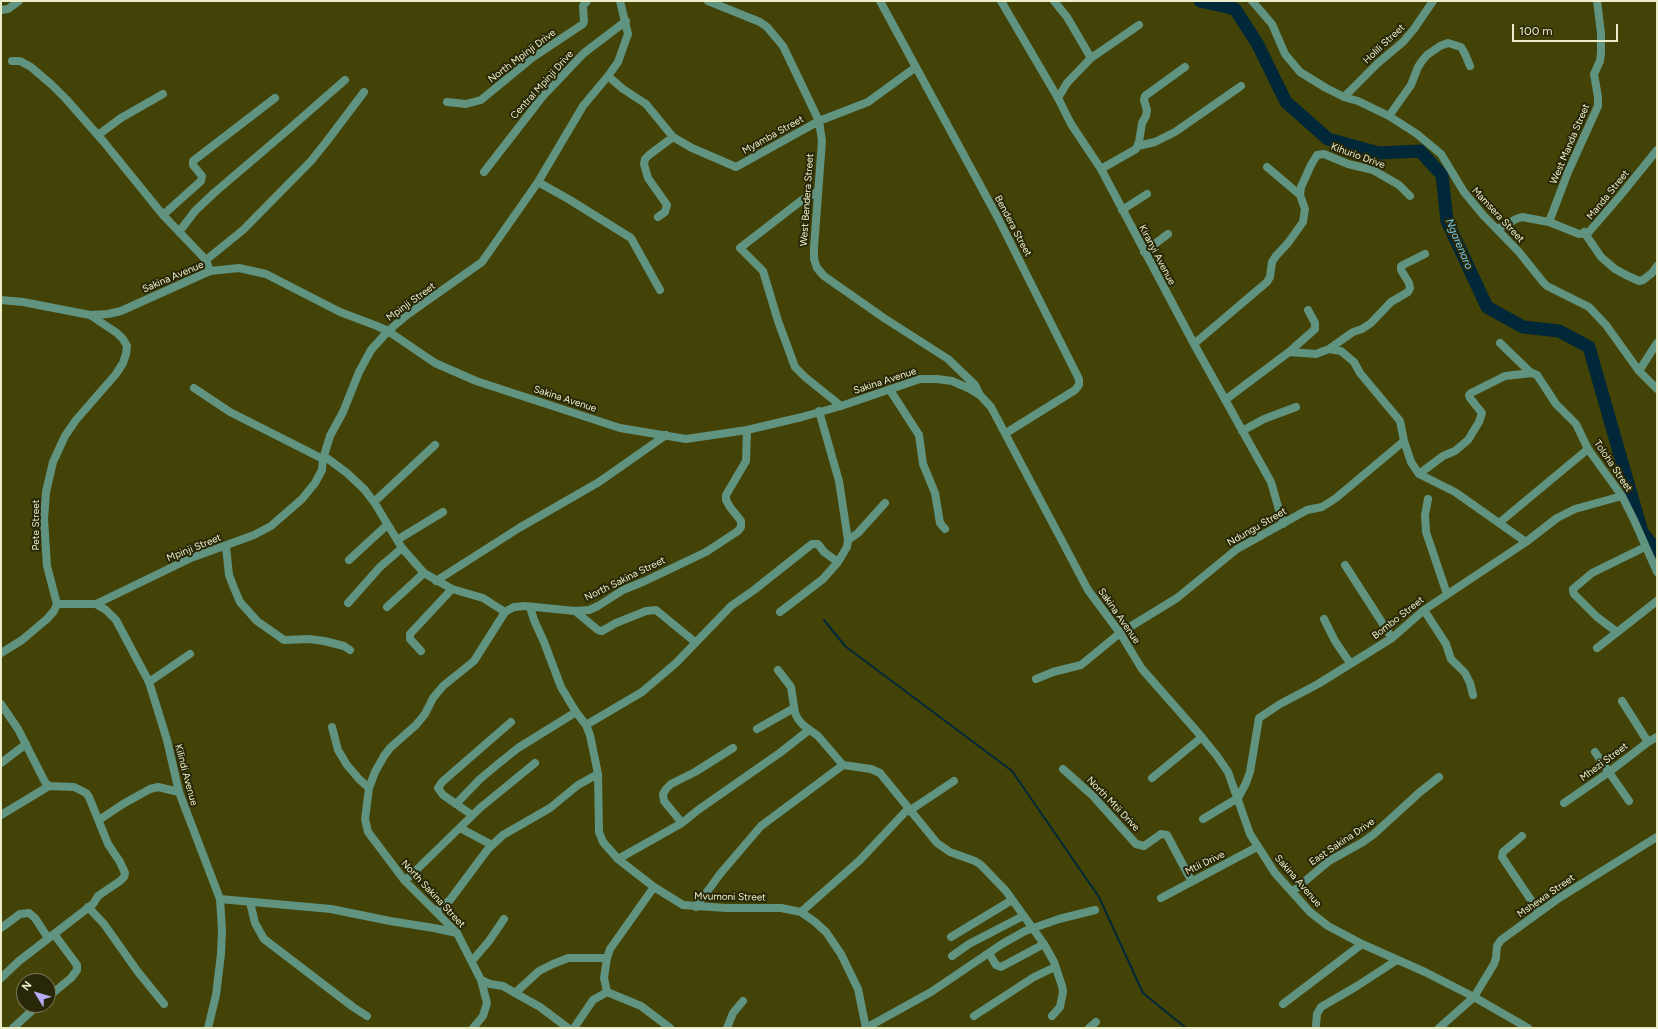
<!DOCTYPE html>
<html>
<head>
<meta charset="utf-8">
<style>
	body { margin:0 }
	#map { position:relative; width:1658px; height:1029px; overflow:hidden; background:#434307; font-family:Figtree,sans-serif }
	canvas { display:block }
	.frame { position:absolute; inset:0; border:2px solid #eceeca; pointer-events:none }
	.north { position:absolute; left:16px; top:973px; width:40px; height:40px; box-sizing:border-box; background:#282809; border:1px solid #767756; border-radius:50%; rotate:308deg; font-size:11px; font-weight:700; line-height:16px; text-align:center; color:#eceeca }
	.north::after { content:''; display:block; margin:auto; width:14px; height:18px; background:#b6acf8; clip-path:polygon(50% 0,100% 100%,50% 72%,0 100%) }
	.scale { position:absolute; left:1512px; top:24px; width:106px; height:18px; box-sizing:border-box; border:2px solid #eceeca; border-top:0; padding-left:5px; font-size:12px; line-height:14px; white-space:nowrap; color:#eceeca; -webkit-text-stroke:3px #282809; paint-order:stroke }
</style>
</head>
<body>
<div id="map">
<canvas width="1658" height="1029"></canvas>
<div class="frame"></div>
<div class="north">N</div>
<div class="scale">100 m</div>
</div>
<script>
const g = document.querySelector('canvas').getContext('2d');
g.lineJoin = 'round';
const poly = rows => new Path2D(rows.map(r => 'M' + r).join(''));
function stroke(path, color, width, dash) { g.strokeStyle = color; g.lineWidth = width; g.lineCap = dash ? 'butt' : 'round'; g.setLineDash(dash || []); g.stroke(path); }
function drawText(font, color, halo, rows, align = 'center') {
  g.font = font + ' Figtree,sans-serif'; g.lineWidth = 4; g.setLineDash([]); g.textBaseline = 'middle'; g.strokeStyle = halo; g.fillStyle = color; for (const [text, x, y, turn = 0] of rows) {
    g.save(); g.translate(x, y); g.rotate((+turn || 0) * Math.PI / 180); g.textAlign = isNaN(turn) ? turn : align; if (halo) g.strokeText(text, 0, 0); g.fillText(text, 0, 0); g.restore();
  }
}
stroke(poly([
	[824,620,845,646,1012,771,1099,897,1143,993,1186,1028]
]), '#002838', 2);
stroke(poly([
	[1200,1,1235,9,1257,43,1286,102,1328,139,1379,153,1420,151,1442,175,1447,221,1487,307,1523,327,1559,331,1589,347,1642,532,1657,551]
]), '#002838', 13);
stroke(poly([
	[708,1,760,22,767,27,783,46,819,121,822,141,814,248,814,259,817,268,824,276,884,318,948,359,975,385,979,393],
	[880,1,998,218,1079,379,1079,385,1075,390,1006,433],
	[1001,1,1058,98,1071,124,1101,169,1194,344,1271,482,1283,524],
	[1054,1,1067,17,1091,58],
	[1252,1,1272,24,1285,54,1300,72,1326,88,1344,97,1358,101,1389,116,1417,134,1441,154,1464,192,1483,215,1519,252,1543,282,1547,286,1589,307,1606,325,1639,371,1657,389],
	[1,10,8,9,19,1],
	[12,61,20,61,31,67,52,85,66,99,103,141,163,215,206,260,210,271],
	[608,76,623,89,646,104,673,137,692,148,736,167,819,121,868,102,916,67],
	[1344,97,1378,63,1403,42,1414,29,1433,1],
	[1058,98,1067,83,1091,58,1139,25],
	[447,102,466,104,481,100,532,58,583,24,584,21,583,6,587,1],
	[1389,116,1411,85,1418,67,1422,61,1427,55,1440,46,1448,43,1461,47,1465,54,1470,66],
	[98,135,121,118,163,94],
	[1138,146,1155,142,1175,132,1241,86],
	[1267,167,1300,195],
	[1101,169,1136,149,1139,142,1142,123,1146,116,1147,110,1144,100,1145,96,1185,67],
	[484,172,543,96,584,53,626,21],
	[538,182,570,200,631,238,660,290],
	[817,192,802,200,740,248,763,271,778,321,795,367,805,377,841,406],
	[1122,210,1147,194],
	[163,215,201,181,202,176,193,165,193,161,275,98],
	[658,217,665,212,667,205,648,178,644,164,645,159,649,155,673,137],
	[1549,222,1568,172,1598,106,1598,97,1594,74,1600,61,1601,53,1601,33,1597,1],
	[1498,229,1516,219,1522,217,1549,222,1579,234,1588,233,1620,196,1657,150],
	[179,232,195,211,214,193,289,129,345,80],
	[1584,232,1601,257,1615,269,1626,275,1639,281,1643,280,1652,273,1657,266],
	[1144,252,1168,234],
	[206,260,243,230,311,161,327,141,364,92],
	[1,300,23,302,90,315,108,314,121,311,210,271,239,268,266,274,340,312,377,326,388,331,435,363,476,381,620,428,686,439,747,430,802,417,841,406,920,379,937,379,952,381,968,388,980,395,991,407,1088,590,1120,633,1142,669,1200,735,1217,756,1228,772,1250,834,1275,873,1310,912,1328,926,1362,944,1425,972,1474,997,1528,1028],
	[1500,343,1530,372],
	[1194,344,1267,282,1270,277,1272,262,1276,256,1288,243,1303,222,1305,209,1300,195,1301,187,1311,165,1317,155,1324,154,1348,164,1373,170,1399,185,1410,196],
	[1329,349,1353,332,1362,329,1371,323,1391,302,1408,292,1410,288,1409,283,1401,270,1401,266,1425,254],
	[1289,352,1315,329,1315,323,1308,310],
	[1639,371,1657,343],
	[194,388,230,412,323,459],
	[890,390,919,435,923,464,935,493,940,523,945,529],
	[1225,400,1289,352,1316,354,1329,349,1341,351,1354,362,1360,373,1400,421,1404,441,1411,462,1419,474,1455,492,1526,542],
	[1242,431,1264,419,1296,407],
	[324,456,347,473,364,489,374,502,402,548,424,573,452,589,483,598,505,612],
	[1419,474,1443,456,1455,451,1468,440,1479,422,1482,413,1470,398,1469,395,1471,393,1505,376,1532,373,1537,375,1556,404,1576,424,1588,449,1622,496,1634,520,1657,572],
	[1428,499,1425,515,1426,532,1447,594],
	[374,502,435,445],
	[1499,523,1588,449],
	[397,540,443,512],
	[848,540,858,533,885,503],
	[226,546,229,575,234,588,240,602,257,621,284,640,309,639,324,641,344,646,350,650],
	[349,560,387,525],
	[1345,565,1392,638],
	[436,581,519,528,599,482,666,435],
	[348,603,380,567,402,548],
	[57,604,96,604,106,610,116,620,149,682,167,740,179,792,220,899,222,930,221,954,216,995,208,1028],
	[96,604,191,558,254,535,271,526,302,499,315,483,322,470,323,459,330,436,343,412,359,372,371,350,388,331,407,315,482,262,538,182,583,106,608,76,618,62,628,34,620,1],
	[387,607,424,573],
	[530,607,534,620,544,642,561,687,576,712,586,725,590,735,598,774,599,832,603,842,618,859,632,870,654,887,683,905,726,908,781,908,801,912,815,922,826,932,841,954,858,989,866,1028,931,992,1002,944,1025,931,1059,919,1095,910],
	[1424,610,1446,644,1451,659,1465,673,1470,683,1473,695],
	[575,611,598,630,602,631,616,623,646,611,656,610,695,642],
	[780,612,823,579,838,562,847,547,848,540,839,481,819,411],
	[1324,619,1335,641,1350,663],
	[1617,632,1597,617,1574,594,1573,591,1573,589,1592,573,1645,547],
	[1597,648,1657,601],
	[421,651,410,639,410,634,452,589],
	[1,653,22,640,47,619,54,611,57,604,47,566,44,519,46,492,53,462,65,436,76,420,116,374,123,363,126,354,127,346,123,339,117,333,90,315],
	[778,670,791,687,795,713,798,719,803,725,818,736,843,765,871,769,880,773,937,843,950,852,975,861,981,865,1006,891,1044,944,1054,962,1062,986,1063,992,1060,1007,1052,1016],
	[1036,679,1053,672,1081,665,1120,633,1177,598,1237,549,1307,510,1322,507,1336,498,1404,441],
	[149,682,190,654],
	[1622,701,1648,742],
	[1,704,18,729,45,782,49,786,74,787,86,793,89,797,108,844,120,862,125,873,124,877,120,881,98,896,93,904,19,961,1,978],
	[586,725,642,692,676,663,731,606,754,590,812,544,818,544,824,552,838,562],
	[332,727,338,750,347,765,359,779,369,788],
	[757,729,794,708],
	[1595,752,1629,801],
	[1,763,26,744],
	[1063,769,1093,796,1136,844,1144,846,1161,834,1167,835,1191,880],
	[1152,778,1202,737],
	[1564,803,1609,772,1648,742,1657,737],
	[456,804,480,779,498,764,518,748,576,712],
	[909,811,954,781],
	[1,815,49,786],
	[472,815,443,795,438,788,442,782,511,722],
	[1203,819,1238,798,1246,783,1250,772,1259,718,1280,704,1318,684,1392,638,1424,610,1526,542,1557,518,1575,509,1622,496],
	[99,820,123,804,150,789,158,787,179,792],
	[682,823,664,801,663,794,666,789,671,784,695,772,733,748],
	[460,828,492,845],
	[1522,836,1503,852,1502,857,1539,912],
	[618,859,682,823,698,810,781,752,809,730],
	[405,881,480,808,535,763],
	[1292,892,1329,861,1363,842,1374,834,1420,792,1439,777],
	[1161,898,1257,847],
	[220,899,331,909,390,921,434,928,457,933],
	[250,902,255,923,264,939,353,1007,367,1016],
	[88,907,104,924,138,972,164,1004],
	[696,907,720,874,761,826,843,765],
	[436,911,450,900,488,849,503,835,550,808,578,785,598,774],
	[801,912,860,860,908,809],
	[1,928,20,914,29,913,35,918,48,938],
	[951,937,1012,900],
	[989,953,996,965,1001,967,1044,944],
	[952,956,969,944,1023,916],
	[472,961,489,941,504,919],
	[607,992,604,978,607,958,610,949,654,887],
	[515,993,539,971,553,964,568,958,607,958],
	[48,997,71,978,77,970,77,965,54,934],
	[1283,1004,1362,944],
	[974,1016,1034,977,1055,967],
	[1316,1025,1317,1014,1321,1007,1357,986,1397,960],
	[13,1028,38,1005],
	[473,1028,483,1016,487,1003,481,980],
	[568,1028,540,1007,515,993,503,986,490,984,481,980,457,933,405,881,368,832,365,819,369,788,375,772,384,756,390,748,416,725,425,714,433,698,443,686,474,661,505,612,514,607,525,606,575,611,589,610,598,606,623,590,645,581,706,552,738,531,741,527,741,521,730,507,726,500,726,495,746,461,747,430],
	[574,1028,593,1000,607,992,641,1006,670,1028],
	[727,1028,733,1013,743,1001],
	[1089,1028,1096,1022],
	[1439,1028,1474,997,1494,964,1496,958,1497,946,1501,940,1559,898,1657,837]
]), '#619381', 8);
drawText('10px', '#eceeca', '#282809', [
	["Holili Street",1384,44,-43],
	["North Mpinji Drive",522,56,-37],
	["Central Mpinji Drive",542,85,-48],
	["Myamba Street",773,135,-29],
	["West Manda Street",1570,144,-67],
	["Kihurio Drive",1358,156,20],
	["Manda Street",1608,195,-51],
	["West Bendera Street",807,200,-86],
	["Mamsera Street",1498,215,47],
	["Bendera Street",1013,226,62],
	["Kiranyi Avenue",1157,255,62],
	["Sakina Avenue",173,277,-23],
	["Mpinji Street",411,302,-36],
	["Sakina Avenue",885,381,-18],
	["Sakina Avenue",565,399,18],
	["Toloha Street",1613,466,56],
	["Pete Street",36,525,-90],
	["Ndungu Street",1257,527,-30],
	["Mpinji Street",194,548,-22],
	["North Sakina Street",625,579,-26],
	["Sakina Avenue",1119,616,55],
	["Bombo Street",1398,618,-38],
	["Mhezi Street",1604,762,-37],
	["Kilindi Avenue",186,775,75],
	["North Mtii Drive",1113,804,46],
	["East Sakina Drive",1342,842,-34],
	["Mtii Drive",1205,863,-26],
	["Sakina Avenue",1298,881,49],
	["North Sakina Street",433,894,47],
	["Mshewa Street",1546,896,-35],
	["Mvumoni Street",730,897,1]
]);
drawText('italic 11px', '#7acef5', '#282809', [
	["Ngarenaro",1459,244,67]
]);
</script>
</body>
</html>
